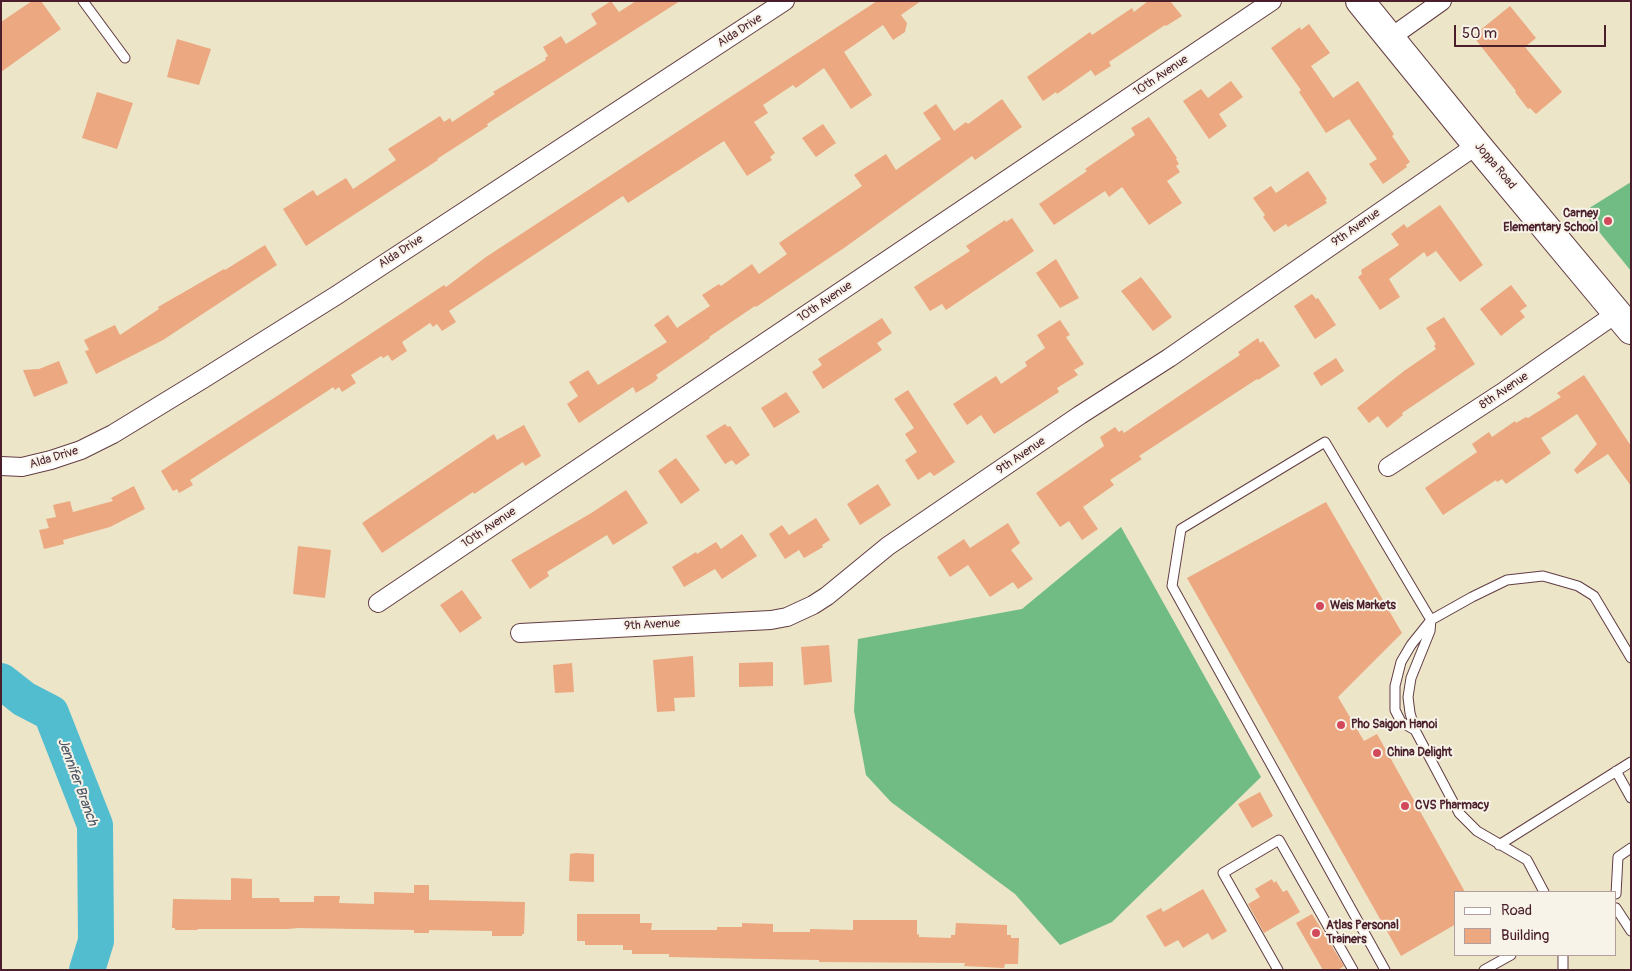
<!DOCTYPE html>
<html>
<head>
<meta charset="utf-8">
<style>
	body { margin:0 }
	#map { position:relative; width:1632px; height:971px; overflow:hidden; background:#ece5c8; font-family:Pangolin,sans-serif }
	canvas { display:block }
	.frame { position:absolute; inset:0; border:2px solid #4a1f2b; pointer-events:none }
	.legend { position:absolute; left:1454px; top:891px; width:162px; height:65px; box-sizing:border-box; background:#f7f3e8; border:1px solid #b29e9c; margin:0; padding:6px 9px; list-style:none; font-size:15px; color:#4a1f2b }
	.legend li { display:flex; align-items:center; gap:10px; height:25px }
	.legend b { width:25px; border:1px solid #b29e9c }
	.scale { position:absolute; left:1454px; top:25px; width:152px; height:22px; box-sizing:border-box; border:2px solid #4a1f2b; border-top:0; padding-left:6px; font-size:15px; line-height:18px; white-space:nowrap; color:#4a1f2b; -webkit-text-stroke:4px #f7f3e8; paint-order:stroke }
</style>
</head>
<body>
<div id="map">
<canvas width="1632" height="971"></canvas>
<div class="frame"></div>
<ul class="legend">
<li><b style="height:6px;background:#fff"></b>Road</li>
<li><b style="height:14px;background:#eca880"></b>Building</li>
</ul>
<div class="scale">50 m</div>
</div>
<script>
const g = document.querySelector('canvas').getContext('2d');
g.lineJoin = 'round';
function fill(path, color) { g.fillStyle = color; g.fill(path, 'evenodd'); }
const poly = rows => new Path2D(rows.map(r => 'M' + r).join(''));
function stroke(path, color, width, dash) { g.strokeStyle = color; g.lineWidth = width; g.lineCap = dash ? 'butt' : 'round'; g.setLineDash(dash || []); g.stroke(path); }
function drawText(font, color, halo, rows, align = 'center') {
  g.font = font + ' Pangolin,sans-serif'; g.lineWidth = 4; g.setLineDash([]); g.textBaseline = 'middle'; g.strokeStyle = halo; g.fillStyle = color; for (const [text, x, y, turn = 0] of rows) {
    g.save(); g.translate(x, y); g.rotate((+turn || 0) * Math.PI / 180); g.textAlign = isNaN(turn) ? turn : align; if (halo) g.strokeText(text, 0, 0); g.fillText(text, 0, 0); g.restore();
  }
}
fill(poly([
	[1631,182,1631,271,1583,212],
	[1121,527,1261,777,1112,922,1060,945,1015,894,891,802,866,775,854,711,858,639,1022,609]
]), '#70bc84');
stroke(poly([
	[1,681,24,699,51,713,95,825,96,941,87,970]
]), '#53bdd0', 36);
fill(poly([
	[32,1,41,1,61,29,1,72,1,22],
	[611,1,619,12,636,1,680,1,487,124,488,126,437,159,438,160,306,246,283,209,313,190,317,196,346,178,353,189,396,160,388,149,440,116,444,122,450,118,452,122,495,94,493,92,546,60,545,58,548,56,543,47,561,36,566,44,597,24,591,14],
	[877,1,921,1,901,15,907,23,905,32,893,40,883,25,844,52,872,95,851,109,824,68,796,88,793,85,763,105,768,113,754,122,775,153,770,157,772,160,747,176,724,141,628,203,623,196,449,311,456,322,442,331,437,324,433,327,430,323,402,342,407,351,392,361,388,355,383,358,381,356,351,375,356,383,342,392,339,387,335,390,333,387,329,390,190,480,193,485,179,493,177,489,173,491,161,471,274,398,444,285,446,287,486,257],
	[1148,1,1170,1,1182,16,1166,26,1165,25,1109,62,1111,66,1095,76,1091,70,1057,94,1056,92,1043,101,1027,77,1090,32,1092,35,1132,8,1134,12],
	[1510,6,1536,38,1525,47,1562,92,1536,114,1530,108,1528,109,1515,92,1516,91,1473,36],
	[1309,24,1330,53,1311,66,1333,98,1358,81,1394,134,1392,136,1410,162,1406,165,1407,167,1383,184,1369,164,1377,159,1349,119,1326,133,1299,92,1301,90,1271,48,1300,27,1301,30],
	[177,39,211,49,199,85,167,77],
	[1231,81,1243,97,1219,114,1227,126,1209,139,1183,101,1201,89,1208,98],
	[97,92,133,103,117,149,82,138],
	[1002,99,1022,127,975,160,972,156,844,248,756,307,755,306,709,337,710,338,656,375,658,378,654,382,636,393,633,387,579,423,567,404,578,396,569,382,588,370,598,385,667,342,654,325,668,315,677,328,710,306,702,295,719,284,721,286,752,264,759,274,787,254,779,243,862,186,854,175,886,154,896,170,941,139,923,113,936,104,954,131,966,122,968,124],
	[1149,117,1177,158,1176,159,1179,164,1176,166,1180,172,1167,181,1182,203,1149,225,1122,187,1109,197,1105,191,1054,225,1039,204,1087,171,1085,169,1135,135,1131,128],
	[823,124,836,143,816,157,802,138],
	[1308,171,1327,199,1325,200,1327,203,1288,227,1286,224,1274,232,1263,217,1265,215,1253,198,1271,186,1276,193],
	[1440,205,1483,265,1460,282,1436,251,1427,257,1424,252,1389,279,1400,297,1380,310,1358,277,1362,274,1361,270,1399,245,1391,234,1404,224,1407,228],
	[1012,218,1034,251,946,310,942,304,930,311,914,287,970,251,966,246,1005,220,1006,222],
	[265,245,277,265,163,340,96,374,85,351,89,350,84,340,115,325,120,335,159,309,158,307,224,269,225,270],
	[1056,259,1079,298,1060,308,1036,273],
	[1141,277,1172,317,1153,331,1121,291],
	[1511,285,1527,306,1520,311,1525,317,1501,336,1480,309],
	[1312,294,1316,299,1318,298,1336,325,1315,339,1294,306],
	[1444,317,1475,364,1402,413,1403,415,1387,428,1378,416,1369,423,1357,408,1404,371,1436,349,1434,346,1436,344,1426,328],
	[882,318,892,333,877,343,882,350,823,389,812,372,822,365,818,359],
	[1060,320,1070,335,1066,337,1084,364,1074,370,1078,375,1057,388,1059,392,994,434,981,415,967,425,953,404,996,376,1001,384,1027,366,1025,362,1045,348,1037,335],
	[1258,338,1260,343,1263,341,1280,366,1258,380,1257,379,1139,456,1142,459,1110,480,1114,485,1083,507,1098,529,1082,540,1069,521,1060,527,1036,493,1104,446,1100,437,1115,427,1119,432,1122,430,1124,433,1240,355,1238,352],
	[1336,358,1344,371,1321,386,1313,373],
	[59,361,68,383,34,397,23,370,39,369],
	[1584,375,1631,446,1631,486,1608,454,1577,474,1574,470,1597,444,1577,414,1541,438,1551,453,1506,484,1502,479,1497,482,1496,480,1443,515,1425,488,1477,452,1472,444,1489,432,1492,437,1515,421,1516,423,1526,417,1528,418,1561,397,1557,393],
	[908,390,955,462,934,476,930,472,918,480,905,460,917,452,905,434,914,428,894,399],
	[786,392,800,412,774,428,761,408],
	[725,424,728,427,730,426,750,455,736,465,732,460,725,464,706,436],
	[524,425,541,456,525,466,523,462,474,494,473,492,382,553,362,523,494,434,497,440],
	[676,458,700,490,681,504,658,471],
	[878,484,891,505,860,525,847,504],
	[134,486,145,509,110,527,63,540,64,544,44,549,39,530,49,528,46,519,56,517,53,505,70,501,73,512,113,501,111,498],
	[626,490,648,523,613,545,607,535,547,572,549,576,530,589,511,560,593,512],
	[1326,502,1402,633,1338,697,1364,741,1377,734,1465,892,1456,892,1456,924,1401,956,1187,578],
	[816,518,830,540,822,545,823,547,804,558,799,550,785,559,769,534,782,525,789,535],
	[1008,523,1020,543,1011,550,1033,579,1018,589,1013,582,990,597,968,565,950,577,937,557,964,539,970,548],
	[742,534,757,556,722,579,715,569,684,587,672,567,696,552,697,554,716,542,721,549],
	[298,546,331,550,325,598,293,594],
	[462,590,482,618,460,633,440,605],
	[829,645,832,682,804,685,801,647],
	[693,656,695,697,674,698,675,711,657,712,653,660],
	[773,662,773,686,739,687,739,663],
	[572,663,574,692,555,693,553,665],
	[1260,792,1273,816,1252,828,1238,804],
	[576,853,594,854,594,882,569,881,570,854],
	[231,878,252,879,252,898,279,898,280,902,314,902,314,896,340,896,339,903,374,904,374,892,414,893,414,885,429,885,429,900,525,902,524,934,522,934,522,936,492,936,492,931,429,930,429,933,414,933,414,930,298,928,288,929,198,929,197,930,175,930,175,928,172,928,173,899,231,900],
	[1272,879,1274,883,1276,881,1283,892,1287,890,1300,912,1264,933,1248,904,1260,897,1255,889],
	[1203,889,1227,931,1212,940,1208,933,1183,948,1178,940,1165,947,1146,916,1161,908,1163,912],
	[577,914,640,914,640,923,652,923,651,930,717,930,717,927,742,927,742,923,773,924,773,932,810,932,810,929,853,930,853,920,917,920,917,935,919,934,919,937,951,938,951,935,955,935,956,923,1007,925,1007,935,1011,935,1011,938,1019,938,1018,964,1005,964,1004,968,964,966,965,963,819,962,819,960,762,959,669,957,669,954,632,954,632,950,623,950,623,945,585,945,585,941,577,941],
	[1312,914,1344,966,1338,970,1323,970,1296,923]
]), '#eca880');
const service = poly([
	[83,1,125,58],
	[1616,771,1631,798],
	[1499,845,1631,762],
	[1544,892,1527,860,1477,831,1459,813,1415,730,1410,713,1408,697,1411,678,1430,631,1431,620,1472,597,1507,580,1543,576,1578,586,1594,596,1631,658],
	[1616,894,1618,857,1631,848],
	[1616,908,1631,931],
	[1563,955,1563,970],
	[1278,970,1223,873,1279,840,1353,970],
	[1385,970,1172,586,1181,529,1325,442,1431,620,1411,645,1401,662,1395,686,1395,710,1401,722,1415,730],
	[1484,970,1511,955]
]);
const minor = poly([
	[1390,38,1442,1],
	[1,466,22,467,51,460,81,450,113,434,203,379,337,295,785,1],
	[1388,467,1506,390,1617,313],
	[378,603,1272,1],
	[520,633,771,620,787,617,813,605,827,596,888,546,1080,415,1169,358,1477,145]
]);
const primary = poly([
	[1360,1,1477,145,1631,330]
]);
stroke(service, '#623d43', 11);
stroke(minor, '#623d43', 20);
stroke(primary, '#623d43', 30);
stroke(service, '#fff', 9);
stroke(minor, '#fff', 18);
stroke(primary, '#fff', 28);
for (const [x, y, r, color] of [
	[1608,221,5,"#d1495b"],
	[1320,606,5,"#d1495b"],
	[1341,725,5,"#d1495b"],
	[1377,753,5,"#d1495b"],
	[1405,806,5,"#d1495b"],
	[1316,933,5,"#d1495b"]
]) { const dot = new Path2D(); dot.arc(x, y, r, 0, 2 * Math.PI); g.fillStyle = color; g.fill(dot); stroke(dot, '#f7f3e8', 2); }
drawText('12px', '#4a1f2b', '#f7f3e8', [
	["Alda Drive",740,31,-33],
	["10th Avenue",1161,76,-34],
	["Joppa Road",1495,166,50],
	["9th Avenue",1356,228,-35],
	["Alda Drive",401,252,-33],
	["10th Avenue",825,302,-34],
	["8th Avenue",1504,391,-34],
	["9th Avenue",1021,456,-34],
	["Alda Drive",54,458,-17],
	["10th Avenue",489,528,-34],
	["9th Avenue",652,625,-3]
]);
drawText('bold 12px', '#4a1f2b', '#f7f3e8', [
	["Carney",1598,214,"right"],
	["Elementary School",1598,228,"right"],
	["Weis Markets",1330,606],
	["Pho Saigon Hanoi",1351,725],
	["China Delight",1387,753],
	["CVS Pharmacy",1415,806],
	["Atlas Personal",1326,926],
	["Trainers",1326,940]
], 'left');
drawText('italic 14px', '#4d5665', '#f7f3e8', [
	["Jennifer Branch",77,782,70]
]);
</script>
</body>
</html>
